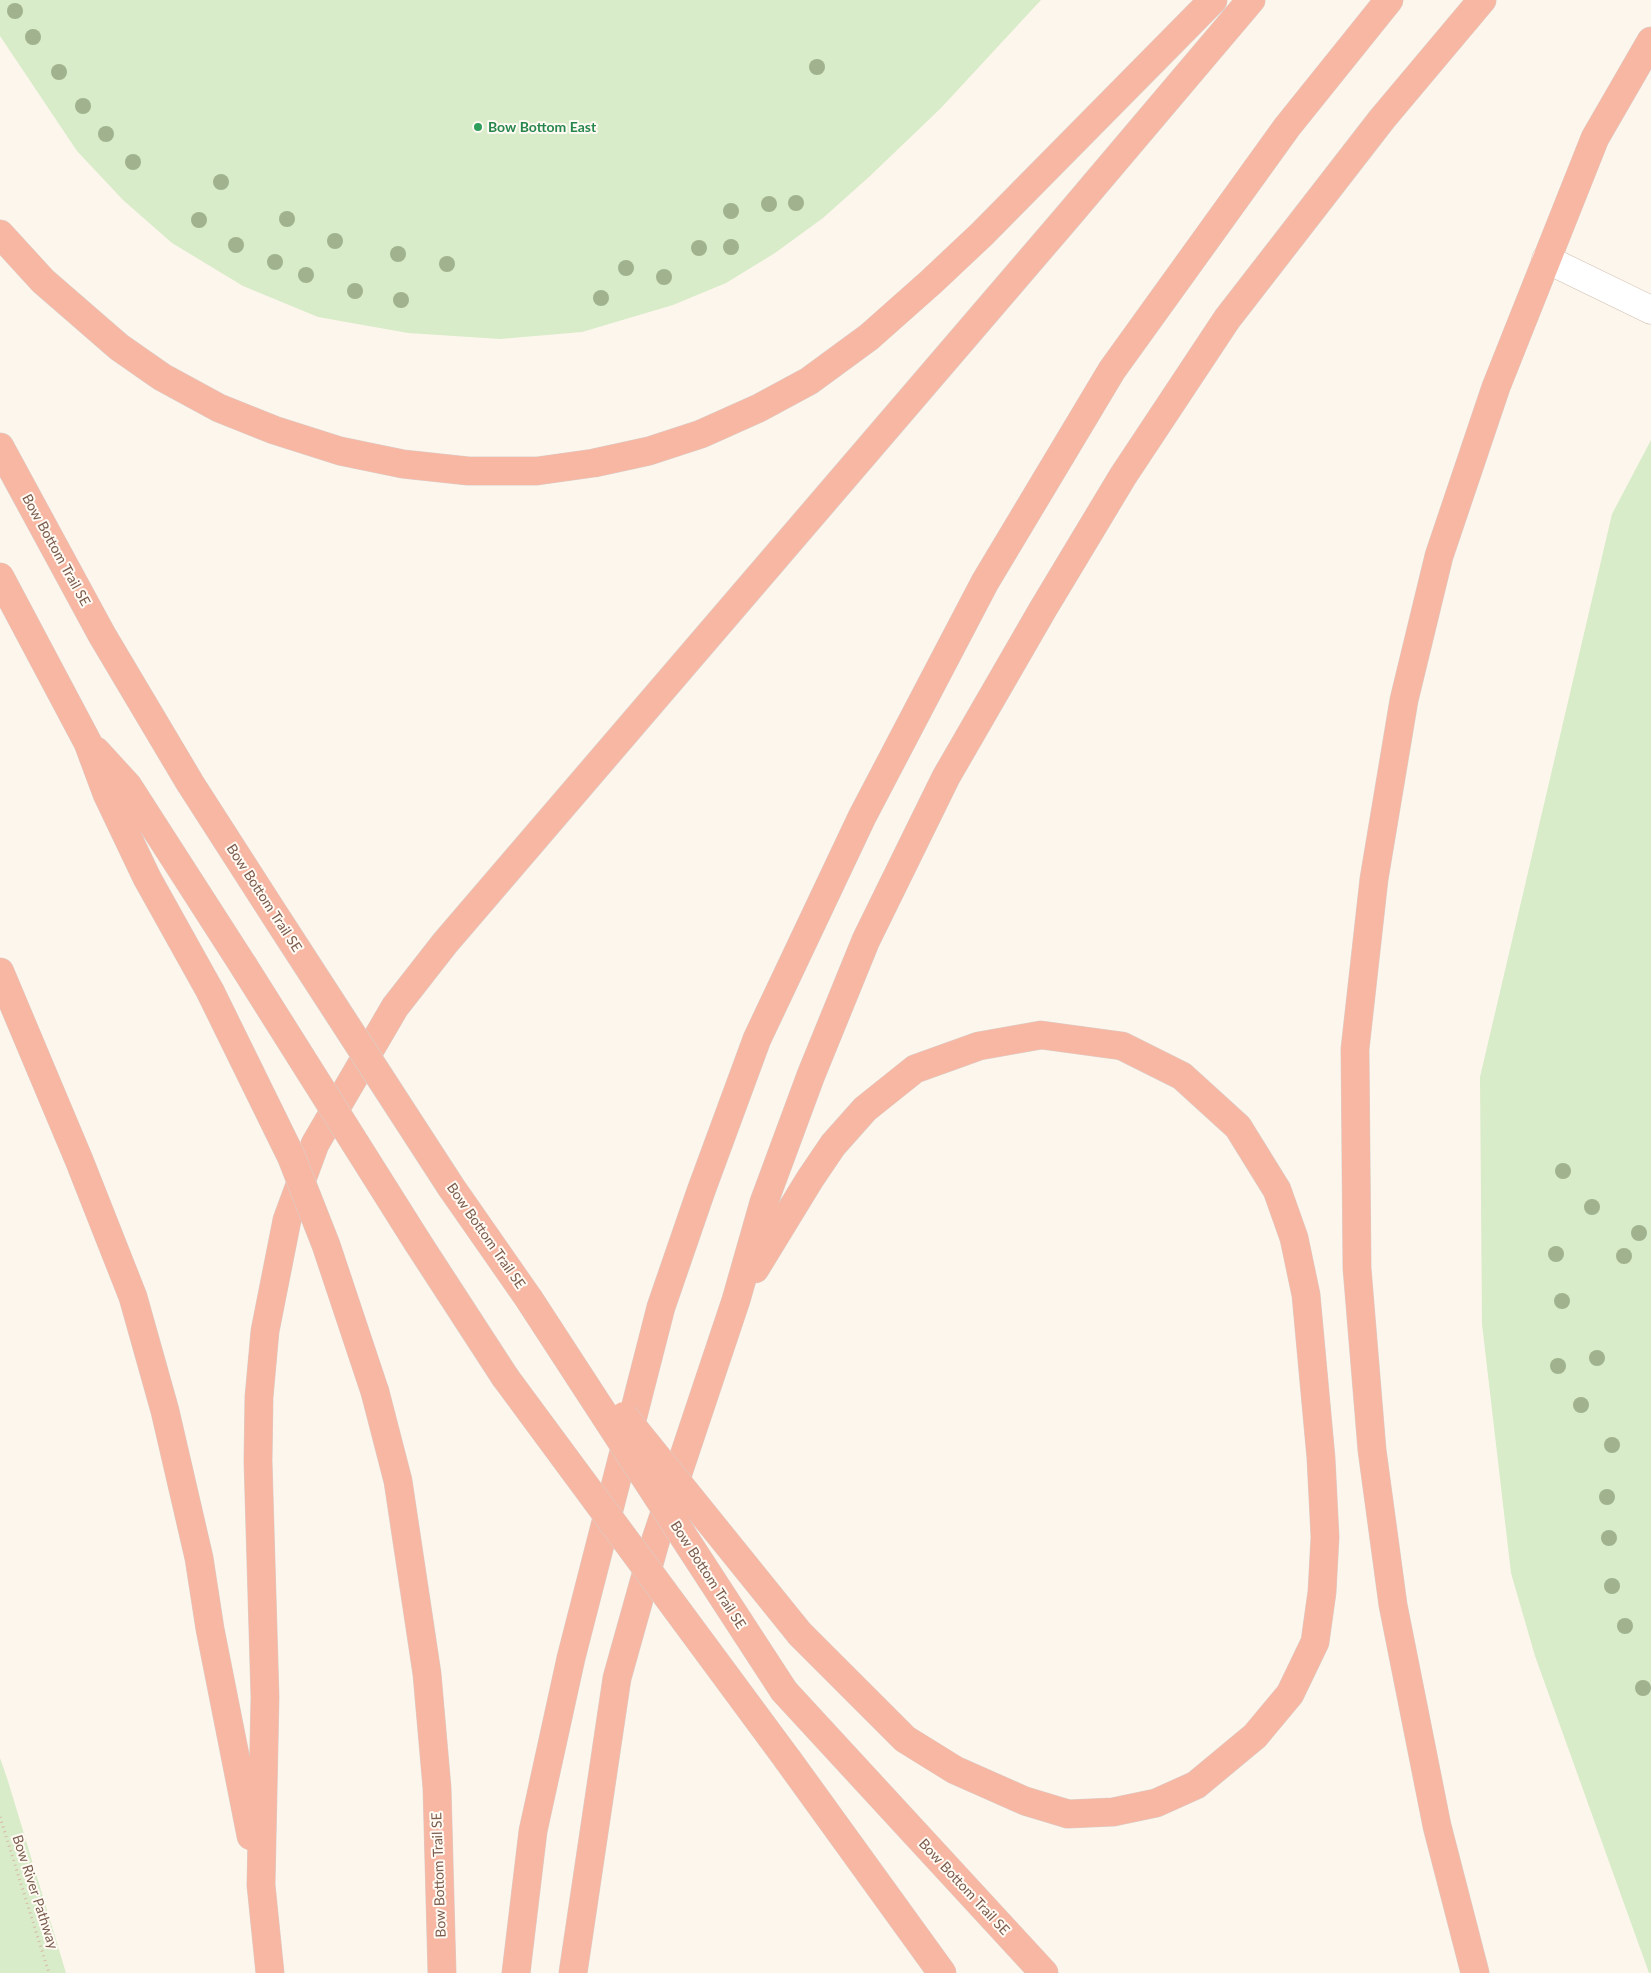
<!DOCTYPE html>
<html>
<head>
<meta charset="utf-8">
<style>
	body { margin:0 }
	canvas { display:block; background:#fdf6ec }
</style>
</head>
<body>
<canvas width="1651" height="1973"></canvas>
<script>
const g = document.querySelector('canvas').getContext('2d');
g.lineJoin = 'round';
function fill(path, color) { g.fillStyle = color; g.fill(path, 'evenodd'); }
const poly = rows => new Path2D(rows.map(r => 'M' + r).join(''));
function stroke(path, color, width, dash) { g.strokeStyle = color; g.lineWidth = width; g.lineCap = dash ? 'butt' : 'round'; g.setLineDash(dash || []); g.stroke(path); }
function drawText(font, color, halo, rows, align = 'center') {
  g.font = font + ' Lato,sans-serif'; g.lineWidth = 4; g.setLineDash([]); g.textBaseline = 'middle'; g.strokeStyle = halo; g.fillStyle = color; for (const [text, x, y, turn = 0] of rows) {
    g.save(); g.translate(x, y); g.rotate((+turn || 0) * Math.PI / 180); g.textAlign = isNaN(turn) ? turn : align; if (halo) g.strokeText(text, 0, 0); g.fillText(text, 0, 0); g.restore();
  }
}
fill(poly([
	[0,0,1041,0,941,108,870,176,823,218,775,253,726,283,673,305,582,332,500,339,408,333,318,317,243,286,172,243,123,200,77,151,0,36],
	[1651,440,1651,1973,1649,1973,1535,1656,1511,1573,1482,1324,1480,1077,1612,514],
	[0,1758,8,1781,66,1973,0,1973]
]), '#d8ecc9');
const minor = poly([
	[1546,259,1651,310]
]);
const highway = poly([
	[0,234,43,281,119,347,162,377,219,408,274,430,340,451,403,464,468,471,537,471,594,463,649,451,701,434,759,408,809,381,869,337,931,282,982,234,1213,0],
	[0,447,102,635,190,783,278,920],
	[0,577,88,743,107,794,147,878,210,991],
	[96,751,128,786,243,965],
	[0,972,79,1160,133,1297,165,1411,199,1558,210,1629,251,1836],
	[451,1187,529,1299],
	[418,1243,505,1377],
	[755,1269,810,1179,833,1145,865,1109,915,1069,979,1046,1041,1035,1122,1046,1182,1076,1238,1127,1277,1190,1294,1238,1306,1295,1321,1458,1325,1537,1322,1592,1315,1642,1290,1694,1255,1736,1196,1785,1156,1803,1113,1812,1068,1814,1025,1801,955,1770,905,1739,800,1634],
	[375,1392,398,1481,427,1674,437,1788,442,1973],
	[784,1691,1044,1973],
	[788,1760,942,1973],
	[270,1973,261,1885,265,1697,258,1461,259,1397,265,1331,287,1220,315,1144,395,1007,445,943,1069,215,1251,0],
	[516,1973,533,1831,571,1658,661,1307,701,1191,757,1039,862,817,985,582,1112,370,1287,127,1389,0],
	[573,1973,617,1678,656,1539,736,1300,764,1202,811,1075,866,940,946,777,1043,609,1123,476,1227,319,1382,119,1482,0],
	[1475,1973,1437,1826,1393,1605,1372,1450,1357,1268,1355,1049,1374,879,1404,700,1439,556,1496,387,1595,138,1651,41]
]);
stroke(minor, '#d1beb0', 29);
stroke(highway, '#dad1cd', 29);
stroke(poly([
	[0,1817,49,1973]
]), '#d9b8a5', 3, [1, 4]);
stroke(minor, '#fff', 28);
stroke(highway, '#f7b7a3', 28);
const highwayBridge = poly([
	[278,920,451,1187],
	[243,965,418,1243],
	[210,991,291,1156,326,1245,375,1392],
	[529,1299,784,1691],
	[505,1377,788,1760],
	[624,1416,800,1634]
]);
stroke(highwayBridge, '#dad1cd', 29, []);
stroke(highwayBridge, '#f7b7a3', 28);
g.fillStyle = '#a0b28e';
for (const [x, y] of [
	[15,11],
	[33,37],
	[817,67],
	[59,72],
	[83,106],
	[106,134],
	[133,162],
	[221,182],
	[796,203],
	[769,204],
	[731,211],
	[287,219],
	[199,220],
	[335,241],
	[236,245],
	[731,247],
	[699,248],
	[398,254],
	[275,262],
	[447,264],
	[626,268],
	[306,275],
	[664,277],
	[355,291],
	[601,298],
	[401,300],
	[1563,1171],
	[1592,1207],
	[1639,1233],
	[1556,1254],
	[1624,1256],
	[1562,1301],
	[1597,1358],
	[1558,1366],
	[1581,1405],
	[1612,1445],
	[1607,1497],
	[1609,1538],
	[1612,1586],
	[1625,1626],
	[1643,1688]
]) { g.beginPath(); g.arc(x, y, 8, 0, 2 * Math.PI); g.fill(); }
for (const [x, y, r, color] of [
	[478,127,5,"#2e9e5b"]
]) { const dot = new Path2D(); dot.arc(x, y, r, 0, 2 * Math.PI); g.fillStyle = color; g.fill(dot); stroke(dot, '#fffaf3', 2); }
drawText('bold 14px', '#27864d', '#fffaf3', [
	["Bow Bottom East",488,127]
], 'left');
drawText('14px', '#7a5c4d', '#fffaf3', [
	["Bow Bottom Trail SE",56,550,61],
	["Bow Bottom Trail SE",264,898,57],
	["Bow Bottom Trail SE",486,1236,55],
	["Bow Bottom Trail SE",708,1575,57],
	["Bow Bottom Trail SE",439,1875,-92],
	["Bow Bottom Trail SE",964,1887,47],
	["Bow River Pathway",35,1892,72]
]);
</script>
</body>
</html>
